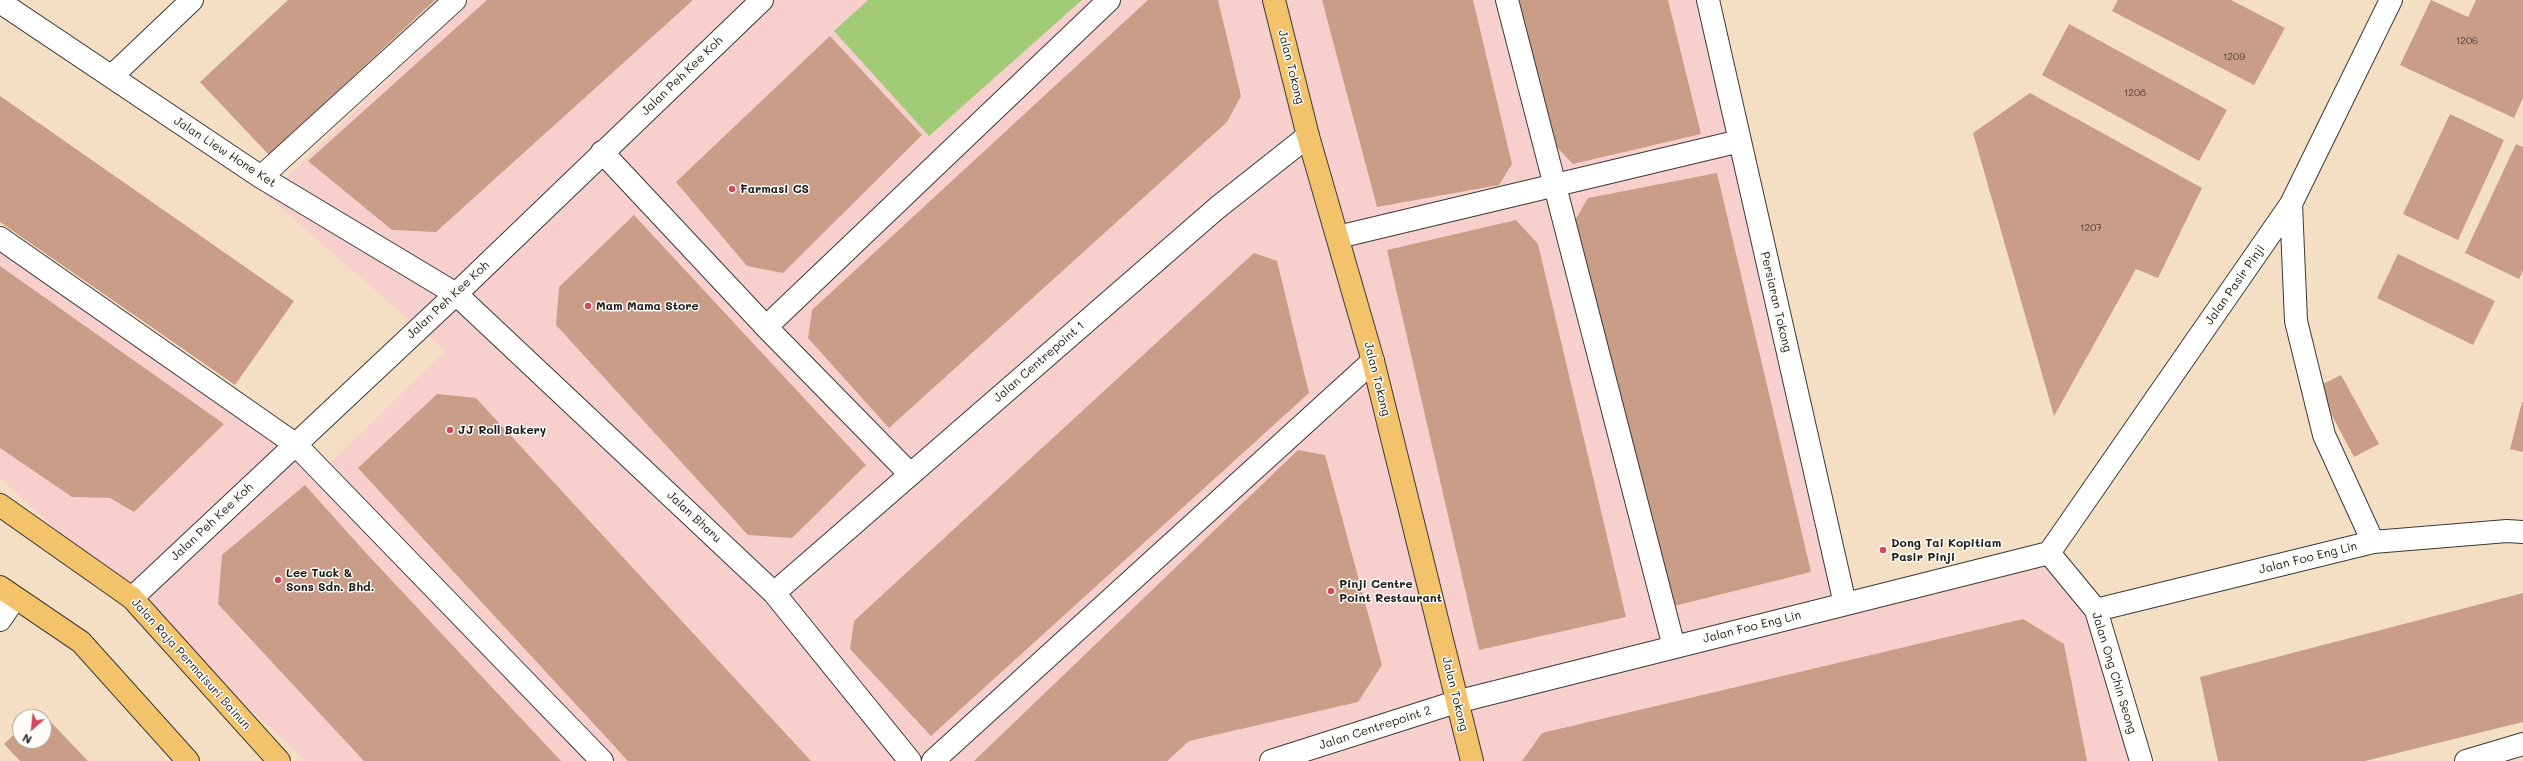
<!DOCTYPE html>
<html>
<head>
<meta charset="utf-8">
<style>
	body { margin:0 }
	#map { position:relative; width:2523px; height:761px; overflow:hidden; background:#f5dfc4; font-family:Mali,sans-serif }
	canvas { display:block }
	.north { position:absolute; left:12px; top:709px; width:40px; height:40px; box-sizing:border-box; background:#fdfcf7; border:1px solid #a3a29f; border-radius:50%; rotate:207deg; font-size:11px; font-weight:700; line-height:16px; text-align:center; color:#1c1c1c }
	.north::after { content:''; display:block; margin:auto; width:14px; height:18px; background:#d1495b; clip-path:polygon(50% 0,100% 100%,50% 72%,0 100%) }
</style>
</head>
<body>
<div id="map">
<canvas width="2523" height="761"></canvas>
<div class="north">N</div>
</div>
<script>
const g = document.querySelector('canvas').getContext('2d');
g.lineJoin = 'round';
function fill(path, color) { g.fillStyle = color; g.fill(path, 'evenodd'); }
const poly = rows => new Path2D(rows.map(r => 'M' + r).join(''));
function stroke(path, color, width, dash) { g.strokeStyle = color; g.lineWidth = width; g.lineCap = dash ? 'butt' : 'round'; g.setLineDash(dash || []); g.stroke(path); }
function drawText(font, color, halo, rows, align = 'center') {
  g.font = font + ' Mali,sans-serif'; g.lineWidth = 3; g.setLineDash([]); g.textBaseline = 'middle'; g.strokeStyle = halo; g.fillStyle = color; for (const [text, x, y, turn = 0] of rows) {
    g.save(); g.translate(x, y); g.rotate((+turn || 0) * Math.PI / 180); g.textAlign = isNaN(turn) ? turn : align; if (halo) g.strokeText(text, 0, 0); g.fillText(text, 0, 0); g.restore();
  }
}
fill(poly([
	[470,0,1707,0,1847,606,2046,555,2096,607,2138,761,306,761,0,478,0,238,324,469,445,351,267,196]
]), '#f7d0cd');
fill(poly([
	[868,0,1082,0,929,136,834,31]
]), '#a2cb77');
fill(poly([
	[288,0,435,0,269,155,200,82],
	[487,0,693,0,436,232,392,230,308,161],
	[1148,0,1218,0,1241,96,1227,122,889,428,808,338,812,310],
	[1322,0,1473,0,1512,164,1499,185,1377,207],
	[1519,0,1668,0,1701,134,1573,164,1555,145],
	[2118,0,2231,0,2285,28,2254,85,2112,11],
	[2431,0,2468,17,2476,0,2523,0,2523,98,2514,118,2400,65],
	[2069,24,2227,110,2199,161,2042,75],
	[830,36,922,135,783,273,747,266,676,182],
	[2030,93,2202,188,2158,278,2136,269,2054,416,1973,133],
	[0,96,294,301,235,385,0,222],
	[2450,114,2504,140,2458,240,2403,214],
	[2516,144,2523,147,2523,271,2519,279,2465,253],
	[1717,173,1811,572,1670,607,1574,222,1588,198],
	[634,215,866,465,792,538,748,535,556,325,559,287],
	[1516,220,1538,244,1626,617,1479,650,1387,250],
	[1254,253,1277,261,1309,393,931,736,850,649,854,621],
	[2398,254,2495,301,2473,345,2377,298],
	[0,266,224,424,134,512,110,498,72,497,0,448],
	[2341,375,2379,444,2354,457,2317,387],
	[437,394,476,398,811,761,628,761,358,468],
	[2522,402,2523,402,2523,452,2510,449],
	[1298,450,1325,455,1382,665,1358,702,1189,741,1167,761,974,761],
	[305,485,366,553,561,761,364,761,218,604,222,555],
	[2523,593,2523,722,2365,761,2218,761,2200,677],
	[2023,619,2064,644,2087,761,1522,761,1542,733],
	[40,711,44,715,88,761,20,761,4,744,20,729,20,741,44,741,44,717,33,717]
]), '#c99d88');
const minor = poly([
	[1507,0,1674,647],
	[1708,0,1845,604],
	[0,2,261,177,456,294,774,593,910,761],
	[112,76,192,0],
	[602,152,766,327,910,474],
	[261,177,455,0],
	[2291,204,2296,321,2324,435,2373,542],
	[1338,237,1740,141],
	[0,238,295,444,602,761],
	[766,327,1109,0],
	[2049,553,2291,204,2391,0],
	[2049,553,2096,610,2141,761],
	[774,593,1217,208,1308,136],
	[132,598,456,294,762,0],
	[2096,610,2373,542,2507,531,2523,532],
	[0,620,15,598],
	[933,761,1373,361],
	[1271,761,1456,702,2049,553],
	[2466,761,2523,744]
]);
const major = poly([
	[1274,0,1308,136,1373,361,1472,761],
	[0,505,132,598,279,761],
	[0,587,81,642,188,761]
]);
stroke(minor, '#3d3935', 24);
stroke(major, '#3d3935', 24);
stroke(minor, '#fff', 22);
stroke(major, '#f2c36a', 22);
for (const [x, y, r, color] of [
	[732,189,4,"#d1495b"],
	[588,306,4,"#d1495b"],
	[450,430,4,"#d1495b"],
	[1883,550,4,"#d1495b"],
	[278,580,4,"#d1495b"],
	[1331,591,4,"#d1495b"]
]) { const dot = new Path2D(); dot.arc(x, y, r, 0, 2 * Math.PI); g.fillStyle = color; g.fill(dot); stroke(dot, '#fdfcf7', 1.5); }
drawText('10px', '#473c37', null, [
	["1206",2467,41],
	["1209",2234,57],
	["1208",2135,93],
	["1207",2091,228]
]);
drawText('12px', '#1c1c1c', '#fdfcf7', [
	["Jalan Tokong",1291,67,76],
	["Jalan Peh Kee Koh",682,76,-44],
	["Jalan Liew Hone Ket",225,152,33],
	["Jalan Pasir Pinji",2235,285,-55],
	["Jalan Peh Kee Koh",448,300,-43],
	["Persiaran Tokong",1776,302,77],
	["Jalan Centrepoint 1",1039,362,-41],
	["Jalan Tokong",1377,379,76],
	["Jalan Bharu",694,517,43],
	["Jalan Peh Kee Koh",212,522,-43],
	["Jalan Foo Eng Lin",2308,558,-14],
	["Jalan Foo Eng Lin",1752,627,-14],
	["Jalan Raja Permaisuri Bainun",191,664,48],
	["Jalan Ong Chin Seong",2114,673,73],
	["Jalan Tokong",1455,694,76],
	["Jalan Centrepoint 2",1375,728,-18]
]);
drawText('bold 12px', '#1c1c1c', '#fdfcf7', [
	["Farmasi CS",740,189],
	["Mam Mama Store",596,306],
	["JJ Roll Bakery",458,430],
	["Dong Tai Kopitiam",1891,543],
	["Pasir Pinji",1891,557],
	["Lee Tuck &",286,573],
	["Sons Sdn. Bhd.",286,587],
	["Pinji Centre",1339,584],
	["Point Restaurant",1339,598]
], 'left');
</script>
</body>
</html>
